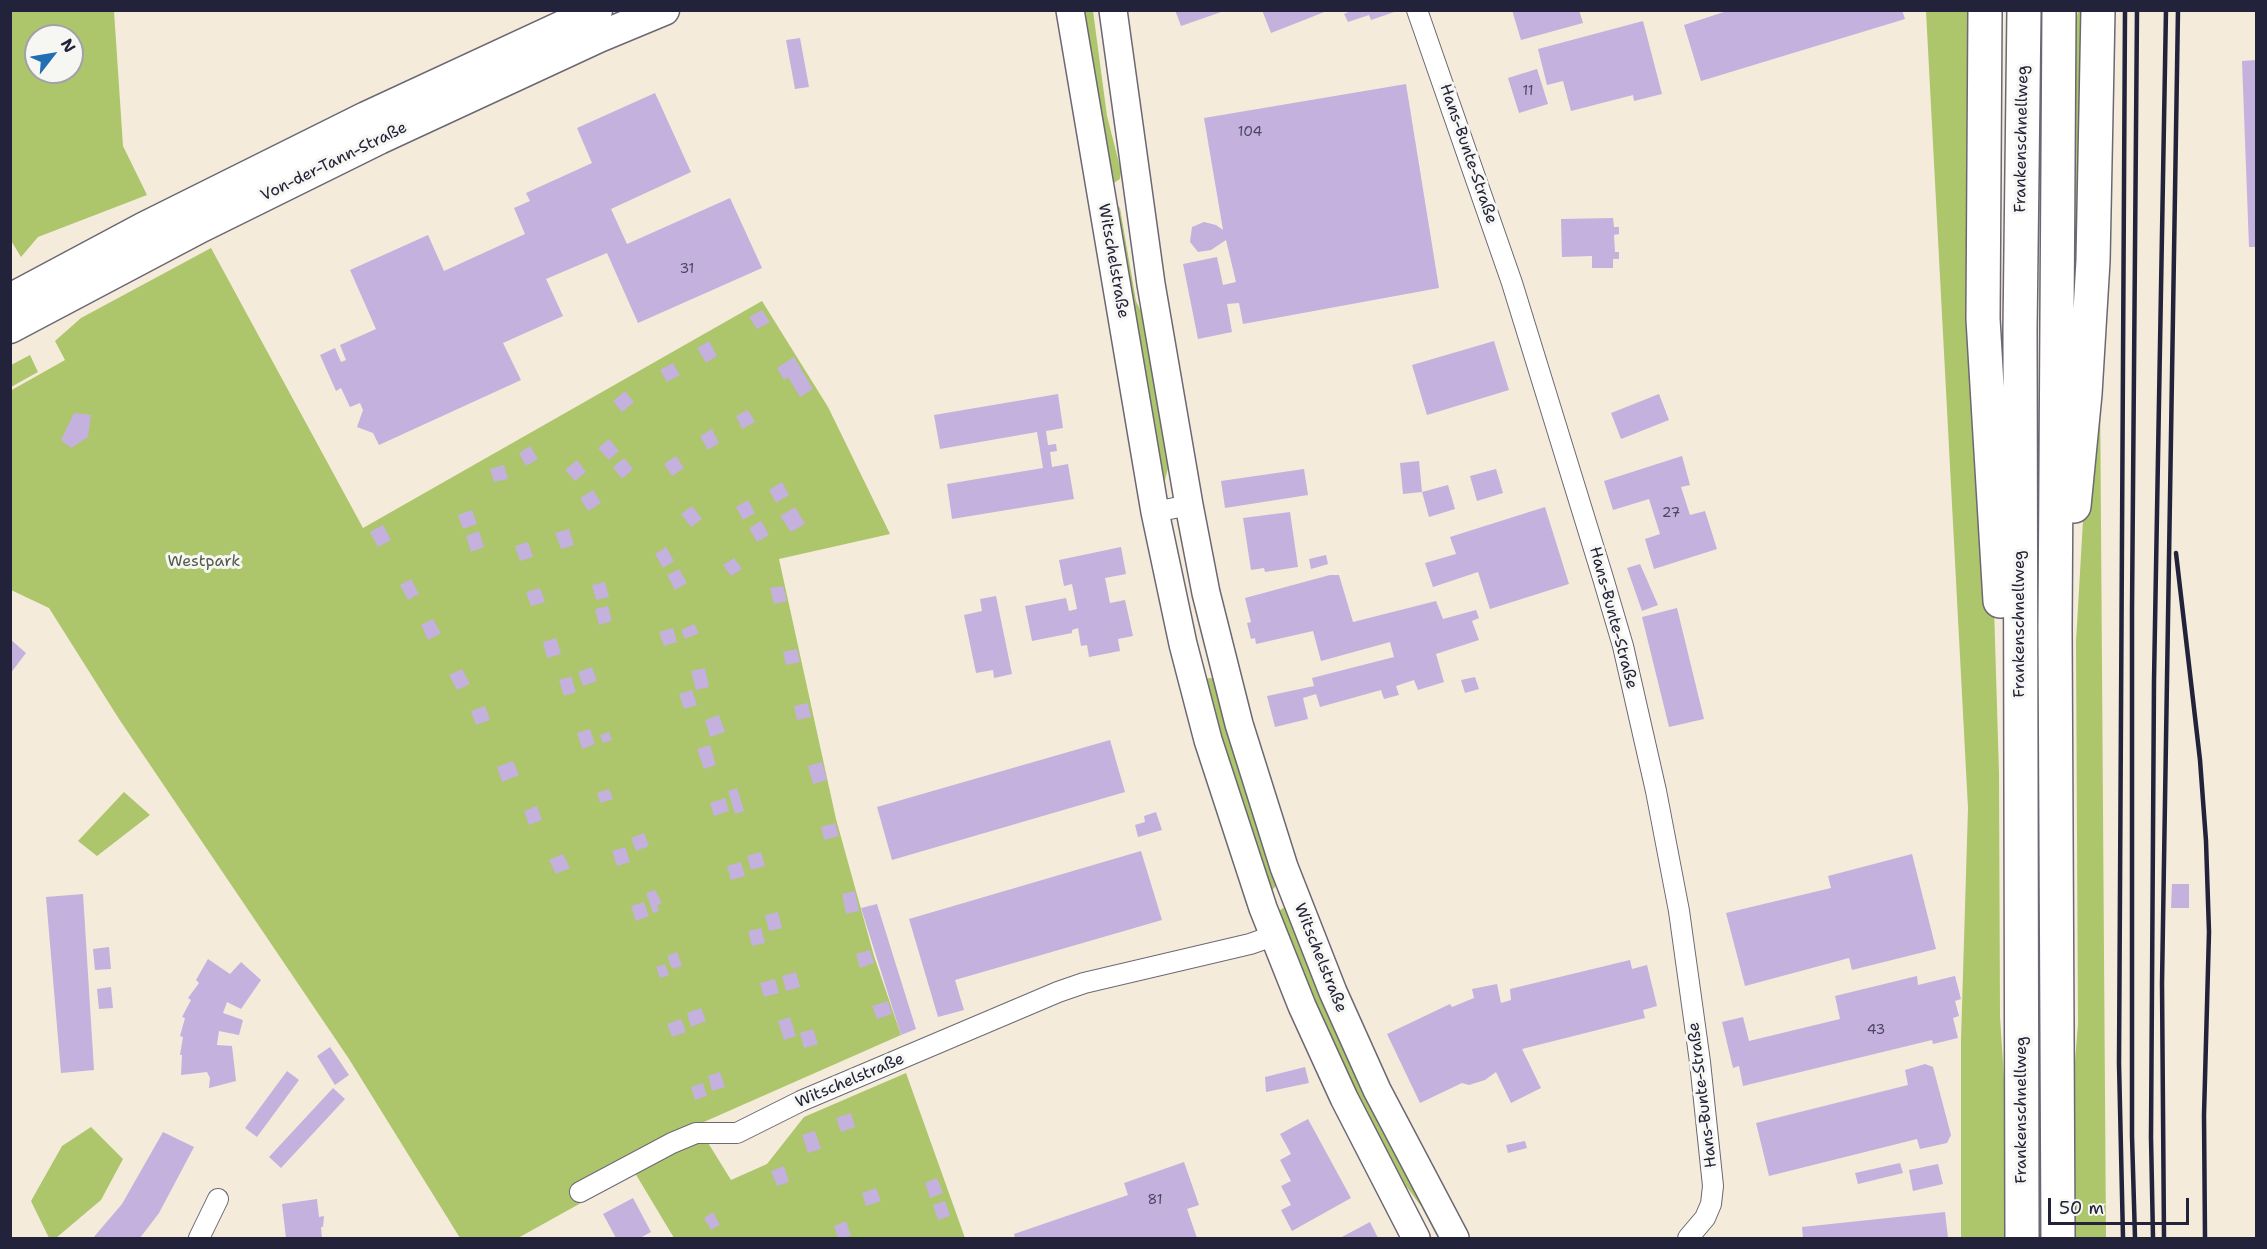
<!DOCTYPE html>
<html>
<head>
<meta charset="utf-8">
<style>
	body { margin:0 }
	#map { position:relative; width:2267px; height:1249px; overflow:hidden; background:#f4ebdb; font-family:"Shantell Sans",sans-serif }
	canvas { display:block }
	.frame { position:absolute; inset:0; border:12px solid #22223b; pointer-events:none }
	.north { position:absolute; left:24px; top:24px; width:60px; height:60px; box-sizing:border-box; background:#f6f6f2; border:2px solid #a1a1a9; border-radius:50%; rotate:59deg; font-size:16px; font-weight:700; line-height:24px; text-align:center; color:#22223b }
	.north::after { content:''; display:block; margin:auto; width:21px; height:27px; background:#1f6fb2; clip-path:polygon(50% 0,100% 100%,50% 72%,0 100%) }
	.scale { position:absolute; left:2048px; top:1198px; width:141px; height:27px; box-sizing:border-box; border:3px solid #22223b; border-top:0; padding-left:8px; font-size:18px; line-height:21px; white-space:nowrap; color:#22223b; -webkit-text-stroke:4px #f6f6f2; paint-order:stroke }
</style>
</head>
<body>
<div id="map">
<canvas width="2267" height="1249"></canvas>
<div class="frame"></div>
<div class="north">N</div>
<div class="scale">50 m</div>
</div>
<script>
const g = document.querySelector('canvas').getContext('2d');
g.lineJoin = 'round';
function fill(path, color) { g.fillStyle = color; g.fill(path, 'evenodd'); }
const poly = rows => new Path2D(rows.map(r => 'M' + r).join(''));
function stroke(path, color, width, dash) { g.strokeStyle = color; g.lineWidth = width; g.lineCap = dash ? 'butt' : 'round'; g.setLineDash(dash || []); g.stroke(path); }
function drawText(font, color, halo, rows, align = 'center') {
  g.font = font + ' "Shantell Sans",sans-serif'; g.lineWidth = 6; g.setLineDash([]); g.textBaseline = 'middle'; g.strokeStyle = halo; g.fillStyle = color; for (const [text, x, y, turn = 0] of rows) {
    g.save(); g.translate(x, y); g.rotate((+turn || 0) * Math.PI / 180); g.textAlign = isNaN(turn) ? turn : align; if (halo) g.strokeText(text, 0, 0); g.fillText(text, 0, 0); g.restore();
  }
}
fill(poly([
	[2081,10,2081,112,2073,400,2068,68,2078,11],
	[10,11,114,11,123,146,147,195,38,237,21,257,10,239],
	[36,36,72,36,72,72,36,72],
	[1079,11,1093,11,1107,116,1121,171,1120,179,1112,184],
	[1926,11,1976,11,1999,773,2000,1017,2010,1170,2010,1238,1961,1238,1961,1040,1968,808],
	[1117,205,1120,208,1136,301,1146,322,1168,452,1168,468,1164,484,1113,207],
	[211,248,363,528,762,301,828,407,890,534,779,559,836,819,874,956,901,1035,697,1125,731,1180,767,1164,804,1117,906,1073,965,1238,674,1238,635,1173,518,1238,460,1238,349,1059,119,719,49,608,11,590,10,391,65,360,55,341,81,318],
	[30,355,38,372,11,387,11,365],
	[2100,384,2106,1238,2068,1238,2071,1110,2078,1024,2076,642,2084,503],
	[1211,678,1215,679,1279,883,1270,892,1266,892,1204,679],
	[124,792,150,815,97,856,78,841],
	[1285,907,1443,1238,1438,1238,1421,1206,1384,1157,1275,913],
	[91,1127,123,1159,101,1200,56,1238,49,1238,31,1201,62,1146]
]), '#adc56b');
fill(poly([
	[1175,10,1224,10,1224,11,1181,26],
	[1262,10,1327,10,1327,11,1271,33],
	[1353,10,1397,10,1397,11,1371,20,1369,15,1348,22,1344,14],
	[1512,10,1579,10,1583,23,1521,40],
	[1730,10,1902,10,1905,19,1701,81,1684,25],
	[1643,21,1662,94,1634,101,1633,95,1571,111,1563,81,1547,85,1538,49],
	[800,38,809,87,795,89,786,40],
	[2256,60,2256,247,2249,247,2242,61],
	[1537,69,1548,104,1519,113,1508,78],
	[1406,84,1439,288,1243,324,1239,303,1227,304,1232,332,1198,339,1183,264,1217,257,1223,285,1236,282,1226,240,1211,250,1198,252,1190,242,1192,227,1204,222,1216,225,1223,230,1204,118],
	[655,93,691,172,611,209,627,244,730,198,762,268,638,323,607,253,546,279,563,316,503,343,521,380,379,445,373,433,357,427,363,410,360,403,350,407,341,388,336,391,320,355,335,348,341,362,346,360,340,345,376,329,350,270,428,235,444,271,525,234,514,208,530,201,526,193,592,163,577,128],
	[1613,218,1614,227,1619,227,1619,234,1614,235,1615,252,1619,252,1619,259,1613,259,1613,268,1592,268,1592,256,1562,257,1561,219],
	[762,310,770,322,757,329,749,317],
	[709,341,717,356,706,363,697,348],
	[1494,341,1509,390,1427,415,1412,365],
	[794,357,813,389,800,397,788,377,784,380,777,368],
	[673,363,680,375,667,382,660,370],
	[625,391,634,402,622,412,613,401],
	[1058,394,1063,428,1046,431,1048,445,1056,444,1057,451,1050,452,1052,467,1068,464,1074,499,952,519,947,484,1043,468,1037,432,940,449,934,415],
	[1659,394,1669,420,1621,439,1611,413],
	[748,410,755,422,742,429,736,416],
	[74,413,91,415,88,437,71,448,61,440],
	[712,429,719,443,708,450,700,436],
	[609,439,619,451,609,460,598,448],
	[530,446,538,459,526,466,519,453],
	[676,456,684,468,672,476,664,464],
	[1682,456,1690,485,1681,487,1690,515,1705,511,1717,549,1654,569,1645,539,1660,534,1649,499,1613,510,1604,481],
	[624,458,633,469,622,479,613,467],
	[577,460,586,472,575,481,565,470],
	[1419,461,1422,492,1403,494,1400,463],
	[504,465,508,479,494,482,490,469],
	[1304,469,1308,495,1225,508,1221,481],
	[1496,469,1503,493,1477,501,1470,476],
	[782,482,789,495,776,503,769,490],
	[1448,485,1455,509,1429,517,1422,492],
	[593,490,601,503,588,511,580,498],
	[748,500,755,513,743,520,736,507],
	[692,506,702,519,691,527,681,514],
	[795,507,805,524,791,532,780,516],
	[1545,507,1569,584,1490,609,1478,572,1433,587,1425,563,1456,554,1450,537],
	[472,510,477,524,463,529,458,515],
	[1290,512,1298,567,1265,572,1264,568,1251,570,1243,518],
	[761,521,769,535,757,542,749,528],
	[383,525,391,540,378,547,370,532],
	[569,529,574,545,561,549,555,533],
	[479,531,484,547,471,552,466,536],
	[528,542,533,557,520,561,515,546],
	[666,547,674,561,663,568,655,554],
	[1121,547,1126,574,1105,578,1110,603,1125,600,1133,636,1118,639,1120,651,1089,657,1087,645,1081,646,1078,628,1072,630,1072,633,1032,641,1025,606,1066,598,1069,611,1077,609,1072,584,1064,586,1059,560],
	[1326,555,1328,564,1311,569,1309,559],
	[734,558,742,569,731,576,723,565],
	[1640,564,1658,605,1642,611,1627,568],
	[679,569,687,583,675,590,667,575],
	[1330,575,1339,575,1353,622,1436,601,1443,619,1476,610,1479,618,1472,621,1479,640,1436,654,1444,682,1418,690,1414,680,1396,686,1399,695,1384,699,1381,690,1320,707,1316,694,1303,698,1308,719,1275,727,1267,696,1314,686,1312,678,1394,657,1390,642,1321,661,1313,631,1256,644,1255,638,1251,639,1247,623,1251,622,1245,598],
	[411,579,419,594,408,600,400,585],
	[605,582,609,597,596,600,592,585],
	[783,586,787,601,774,604,770,588],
	[540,588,545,602,531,606,526,592],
	[996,596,1012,674,994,678,993,670,976,673,964,615,982,611,980,599],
	[608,606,612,621,599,625,595,609],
	[1677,608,1704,719,1669,727,1642,617],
	[433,619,441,633,428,640,421,625],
	[694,624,699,633,685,639,681,630],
	[673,628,677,642,664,646,659,632],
	[556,638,561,654,547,658,543,642],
	[10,639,26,653,10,674],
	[797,649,800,662,786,665,783,652],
	[592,667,597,681,583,686,578,672],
	[705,668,709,687,696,690,691,671],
	[462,669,470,684,457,690,449,675],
	[571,676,576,692,564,696,559,680],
	[1475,677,1479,689,1465,693,1461,680],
	[692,690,697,705,684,709,679,694],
	[808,703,811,717,797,720,794,706],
	[485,706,490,720,476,725,471,711],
	[719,715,725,732,710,737,705,720],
	[590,729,595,744,582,749,577,733],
	[609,732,612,740,603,743,600,735],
	[1110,740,1125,792,892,860,877,807],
	[710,745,716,765,704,769,697,749],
	[513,761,519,775,502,782,497,767],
	[822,762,827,780,813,784,808,766],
	[737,788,744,811,735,814,728,791],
	[609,789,613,799,600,803,597,793],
	[725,798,729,811,714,816,710,803],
	[537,806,542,820,529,825,524,811],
	[1156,812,1162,830,1138,837,1135,825,1145,822,1144,816],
	[835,823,839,836,824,840,821,827],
	[644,833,649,846,636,851,631,838],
	[625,847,630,862,617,866,612,851],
	[1141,851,1162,920,955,980,964,1010,938,1017,909,919],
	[761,852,765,866,751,870,747,856],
	[563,854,570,868,556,874,549,860],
	[1912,854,1936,949,1852,970,1849,958,1745,986,1726,913,1831,888,1828,876],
	[741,862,745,876,731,880,727,866],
	[2172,884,2189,884,2189,908,2171,908],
	[655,890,662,903,657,905,659,911,653,913,646,893],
	[855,891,859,911,846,914,842,894],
	[83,894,94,1070,61,1073,46,897],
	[644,902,649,916,636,921,631,906],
	[877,904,916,1029,901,1035,861,908],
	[778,912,782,928,769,931,765,915],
	[761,928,765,943,752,946,748,931],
	[109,947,111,969,95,970,93,949],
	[870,950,874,963,860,968,856,954],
	[677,952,682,966,672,969,667,956],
	[208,959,230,974,241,962,261,980,241,1009,227,1002,223,1013,243,1020,239,1035,219,1031,217,1045,232,1046,236,1081,209,1088,210,1078,207,1072,181,1075,182,1055,180,1055,183,1037,180,1036,185,1018,182,1017,191,1000,188,998,199,983,196,980],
	[1630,960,1632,969,1647,965,1657,1006,1643,1010,1645,1018,1522,1049,1541,1088,1511,1103,1496,1072,1485,1080,1469,1085,1462,1083,1420,1103,1387,1034,1450,1004,1452,1007,1474,998,1472,989,1497,984,1501,1003,1511,1000,1510,989],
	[665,964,669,975,660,978,656,967],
	[796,972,800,987,786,991,782,976],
	[1917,976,1918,985,1955,976,1961,999,1955,1001,1959,1016,1953,1018,1958,1038,1933,1044,1932,1040,1743,1086,1739,1066,1733,1068,1722,1022,1743,1017,1749,1041,1840,1019,1835,996],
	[775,979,779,993,764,997,760,983],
	[111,987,113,1008,99,1009,97,989],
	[888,1001,892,1014,877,1019,872,1006],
	[701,1008,706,1021,691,1027,687,1013],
	[790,1017,796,1036,784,1040,778,1021],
	[681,1019,686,1032,672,1037,667,1024],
	[813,1029,818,1044,804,1048,800,1033],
	[330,1047,349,1075,335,1085,317,1056],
	[1925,1064,1933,1067,1951,1135,1947,1143,1920,1149,1917,1139,1769,1176,1756,1123,1908,1085,1905,1070],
	[1305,1067,1309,1083,1266,1092,1265,1077],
	[287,1071,299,1080,257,1137,245,1128],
	[720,1072,725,1087,712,1091,708,1076],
	[703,1083,707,1096,695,1100,691,1087],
	[333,1088,345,1099,281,1168,269,1157],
	[851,1113,855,1127,841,1132,836,1118],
	[1308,1119,1351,1198,1292,1231,1281,1210,1291,1205,1281,1186,1291,1181,1280,1160,1291,1154,1280,1134],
	[815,1131,821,1149,808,1153,802,1135],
	[163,1132,194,1147,159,1213,140,1238,93,1238,122,1204],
	[1525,1141,1527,1148,1508,1153,1506,1145],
	[1184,1162,1199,1205,1187,1209,1197,1238,1015,1238,1014,1234,1128,1195,1124,1183],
	[1900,1163,1903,1173,1858,1184,1855,1173],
	[1938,1164,1943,1184,1913,1191,1909,1170],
	[784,1166,789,1182,777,1186,771,1171],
	[937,1178,943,1193,930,1198,925,1183],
	[876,1188,881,1201,866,1206,862,1193],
	[633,1198,651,1232,640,1238,616,1238,603,1214],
	[317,1199,319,1217,324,1216,323,1227,321,1227,322,1238,286,1238,282,1204],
	[945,1201,950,1216,938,1220,933,1205],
	[713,1212,720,1225,711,1230,704,1218],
	[1945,1212,1948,1238,1803,1238,1802,1227],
	[846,1221,851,1236,838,1238,834,1226],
	[1370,1222,1378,1238,1340,1238]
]), '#c4b1de');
const street = poly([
	[1417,10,1512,283,1603,578,1623,646,1656,791,1679,911,1700,1062,1713,1186,1711,1204,1705,1218,1688,1238],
	[1155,512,1189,505],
	[580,1192,672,1143,696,1133,737,1133,801,1101,1058,992,1084,983,1250,944,1273,936],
	[199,1238,218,1199]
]);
const secondary = poly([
	[1070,10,1155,512,1183,644,1208,740,1263,908,1302,1006,1344,1098,1416,1238],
	[1113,10,1151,284,1189,505,1206,593,1239,724,1284,867,1333,992,1377,1090,1455,1238]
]);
const primary = poly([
	[10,299,143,228,366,117,597,10],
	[10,328,201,227,379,139,599,37,664,10]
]);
const highway = poly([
	[1985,10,1983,319,2000,601],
	[2074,506,2085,394,2093,261,2098,10],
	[2022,1238,2020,330,2024,10],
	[2058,1238,2055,627,2059,10]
]);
stroke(street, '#6c6873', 22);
stroke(secondary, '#6c6873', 30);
stroke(primary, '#6c6873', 33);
stroke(highway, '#6c6873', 36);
stroke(street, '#fff', 20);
stroke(secondary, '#fff', 27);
stroke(primary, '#fff', 30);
stroke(highway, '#fff', 33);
stroke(poly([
	[2176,553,2200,760,2206,841,2209,932,2204,1115,2205,1238],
	[2123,1238,2119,1063,2125,10],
	[2135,1238,2132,1136,2132,608,2137,10],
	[2153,1238,2151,1137,2154,680,2166,10],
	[2164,1238,2162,983,2178,10]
]), '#22223b', 4.5);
drawText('14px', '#4a4664', null, [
	["11",1528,91],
	["104",1250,132],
	["31",687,269],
	["27",1671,513],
	["43",1876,1030],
	["81",1155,1200]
]);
drawText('16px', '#22223b', '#f6f6f2', [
	["Frankenschnellweg",2022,139,-89],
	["Hans-Bunte-Straße",1468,154,71],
	["Von-der-Tann-Straße",334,162,-26],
	["Witschelstraße",1113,261,80],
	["Hans-Bunte-Straße",1613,618,75],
	["Frankenschnellweg",2020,624,-90],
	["Witschelstraße",1320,958,68],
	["Witschelstraße",850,1081,-23],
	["Hans-Bunte-Straße",1703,1095,-97],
	["Frankenschnellweg",2022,1110,-90]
]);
drawText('16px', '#535b4c', '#f6f6f2', [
	["Westpark",204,562]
]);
</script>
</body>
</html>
